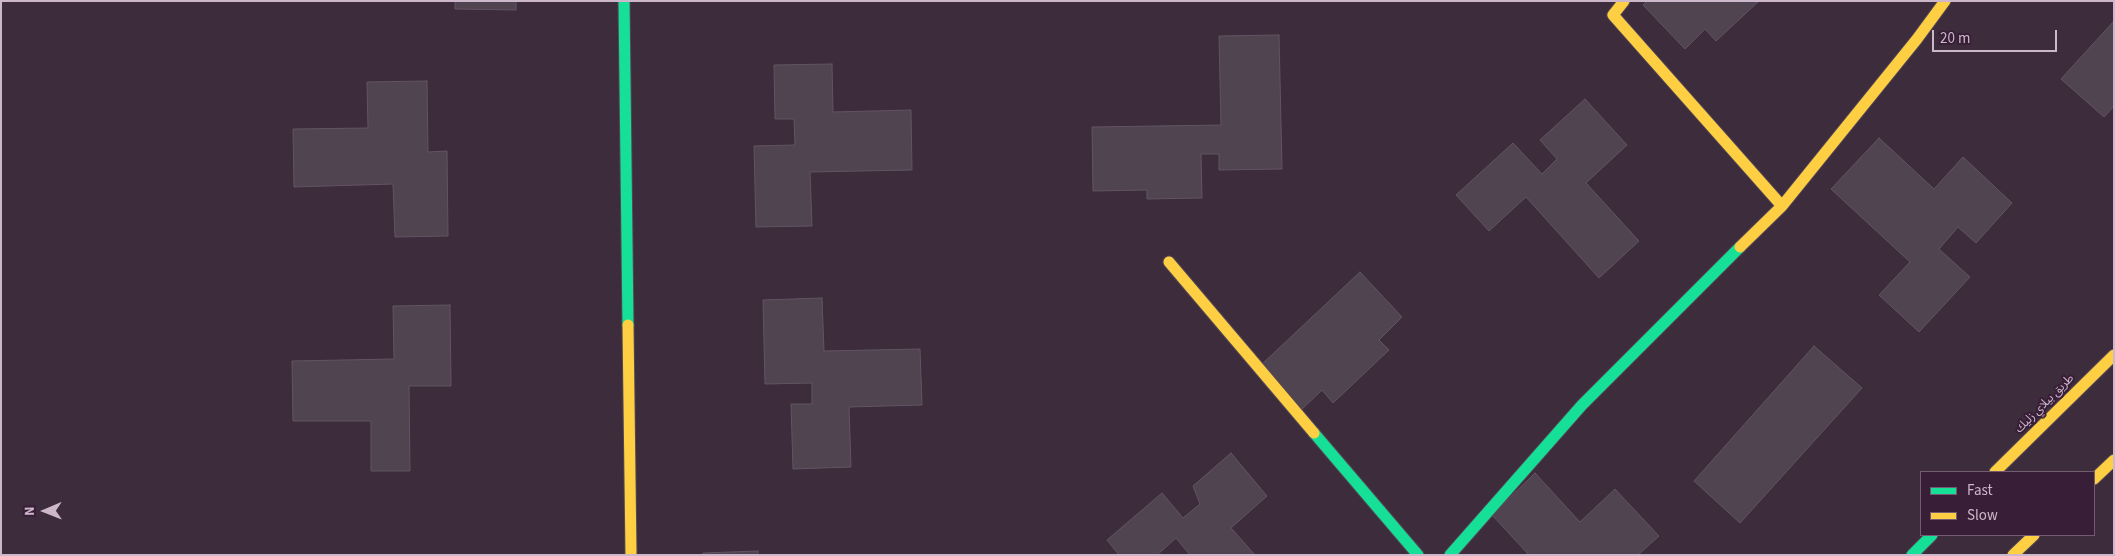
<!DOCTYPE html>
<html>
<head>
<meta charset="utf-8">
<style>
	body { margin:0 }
	#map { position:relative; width:2115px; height:556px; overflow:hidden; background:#3c2c3c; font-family:"Source Sans 3",sans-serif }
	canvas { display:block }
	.frame { position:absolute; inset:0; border:2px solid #ccb7cb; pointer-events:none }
	.legend { position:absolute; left:1920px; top:471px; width:175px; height:65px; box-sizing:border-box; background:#381e37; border:1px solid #735b72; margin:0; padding:6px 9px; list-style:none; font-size:15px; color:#ccb7cb }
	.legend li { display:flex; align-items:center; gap:10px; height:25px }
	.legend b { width:25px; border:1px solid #735b72 }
	.north { position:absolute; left:20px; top:486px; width:50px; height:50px; -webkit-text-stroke:4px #381e37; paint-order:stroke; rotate:269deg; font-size:14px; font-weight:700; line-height:20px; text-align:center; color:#ccb7cb }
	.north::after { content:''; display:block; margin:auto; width:18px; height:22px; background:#ccb7cb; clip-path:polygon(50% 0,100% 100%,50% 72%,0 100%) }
	.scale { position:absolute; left:1932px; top:30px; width:125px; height:22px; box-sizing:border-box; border:2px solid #ccb7cb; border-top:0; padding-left:6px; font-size:15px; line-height:18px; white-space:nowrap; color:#ccb7cb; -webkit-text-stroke:4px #381e37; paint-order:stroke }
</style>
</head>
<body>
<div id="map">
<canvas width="2115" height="556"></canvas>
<div class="frame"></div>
<ul class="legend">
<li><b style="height:6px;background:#16e098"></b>Fast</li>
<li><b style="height:6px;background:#ffcf43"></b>Slow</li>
</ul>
<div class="north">N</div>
<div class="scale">20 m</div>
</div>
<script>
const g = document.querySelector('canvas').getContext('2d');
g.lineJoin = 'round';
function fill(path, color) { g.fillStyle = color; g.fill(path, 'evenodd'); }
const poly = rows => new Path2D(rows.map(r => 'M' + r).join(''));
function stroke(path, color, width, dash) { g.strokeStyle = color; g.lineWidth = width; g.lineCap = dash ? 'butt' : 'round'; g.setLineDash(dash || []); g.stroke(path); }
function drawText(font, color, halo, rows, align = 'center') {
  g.font = font + ' "Source Sans 3","Noto Sans Arabic",sans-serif'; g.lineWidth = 4; g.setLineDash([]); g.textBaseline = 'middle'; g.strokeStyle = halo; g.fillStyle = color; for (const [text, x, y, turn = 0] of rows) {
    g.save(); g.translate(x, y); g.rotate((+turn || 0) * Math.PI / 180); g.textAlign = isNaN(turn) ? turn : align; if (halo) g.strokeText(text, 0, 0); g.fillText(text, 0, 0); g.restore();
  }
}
const building = poly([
	[455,1,516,1,516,10,455,9,455,1],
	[1647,1,1759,1,1716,41,1705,29,1685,49,1643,5,1647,1],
	[2114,21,2114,106,2104,117,2061,79,2114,21],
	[1279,35,1282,169,1219,170,1219,154,1201,154,1202,198,1147,199,1147,190,1093,191,1092,127,1221,125,1219,36,1279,35],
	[832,64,833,112,911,110,912,170,810,172,812,226,756,227,754,146,795,145,794,119,775,119,774,65,832,64],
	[427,81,428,152,447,151,448,236,395,237,393,184,294,187,293,129,368,128,367,82,427,81],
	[1585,99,1627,145,1586,183,1639,241,1599,278,1526,197,1489,231,1456,195,1513,143,1542,174,1557,159,1540,140,1585,99],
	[1879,138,1934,189,1963,157,2012,203,1976,243,1958,227,1939,249,1970,277,1919,332,1879,295,1910,262,1831,189,1879,138],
	[1360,272,1402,317,1379,340,1389,350,1333,403,1322,390,1301,410,1260,366,1360,272],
	[822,298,824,351,920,349,922,405,849,407,851,467,793,469,791,404,812,404,812,383,765,384,763,300,822,298],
	[450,305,451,386,409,386,410,471,371,471,371,421,293,421,292,361,394,359,393,306,450,305],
	[1814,346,1862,388,1740,523,1694,481,1814,346],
	[1231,453,1267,496,1231,528,1255,555,1190,555,1176,538,1157,555,1119,555,1107,540,1162,493,1183,518,1200,504,1193,486,1231,453],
	[1535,473,1580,522,1615,489,1659,536,1638,555,1529,555,1492,515,1535,473],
	[758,551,758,555,703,555,703,553,758,551]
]);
fill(building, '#514451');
stroke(building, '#635463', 1);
const fast = poly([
	[624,1,628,325],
	[1314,433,1418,555],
	[1450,555,1582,405,1740,247],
	[1912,555,1932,535]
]);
const slow = poly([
	[1624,1,1613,15,1782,206],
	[1740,247,1782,206,1917,39,1945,1],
	[1169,262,1314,433],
	[628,325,631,555],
	[1995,472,2114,355],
	[2094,479,2114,460],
	[2013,555,2034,535]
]);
stroke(fast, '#554855', 13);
stroke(slow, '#554855', 13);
stroke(fast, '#16e098', 11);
stroke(slow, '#ffcf43', 11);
drawText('12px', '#ccb7cb', '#381e37', [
	["طريق بيلاي زليك",2045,404,-45]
]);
</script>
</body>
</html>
